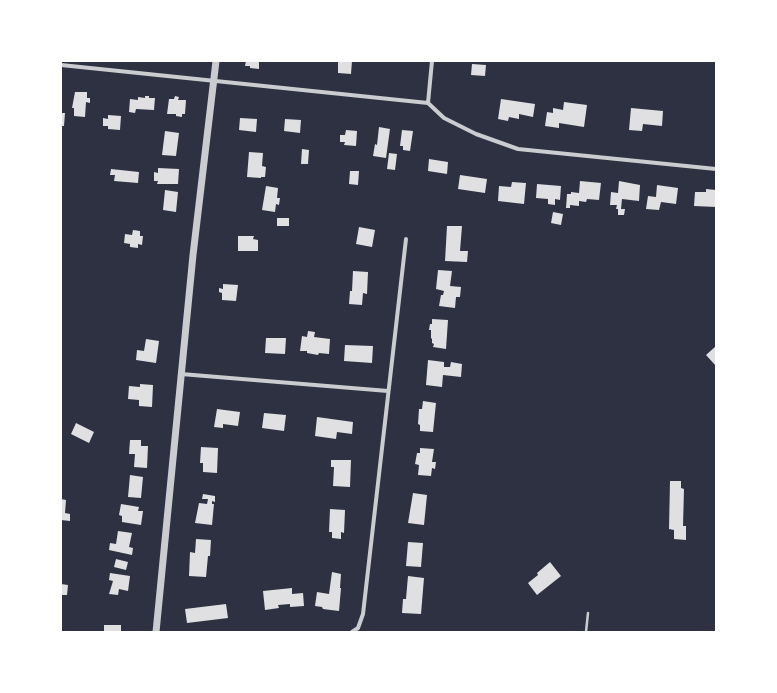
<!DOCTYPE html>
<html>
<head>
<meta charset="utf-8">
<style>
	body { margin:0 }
	#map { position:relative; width:777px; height:693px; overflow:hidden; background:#2d3142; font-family:Cabin,sans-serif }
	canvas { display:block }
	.frame { position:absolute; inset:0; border:62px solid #fff; pointer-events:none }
</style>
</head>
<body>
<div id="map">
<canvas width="777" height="693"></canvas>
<div class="frame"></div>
</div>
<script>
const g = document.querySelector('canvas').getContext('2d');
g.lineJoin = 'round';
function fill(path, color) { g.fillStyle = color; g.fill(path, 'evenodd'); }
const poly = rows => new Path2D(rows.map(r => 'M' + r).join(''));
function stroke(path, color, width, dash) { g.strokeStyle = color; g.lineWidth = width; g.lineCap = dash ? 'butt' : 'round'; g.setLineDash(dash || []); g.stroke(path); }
fill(poly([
	[246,61,259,61,259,69,250,68,250,66,245,66],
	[338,61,352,61,351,74,338,73],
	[472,64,486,65,485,76,471,75],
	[75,92,87,92,87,98,90,98,90,103,86,102,85,117,74,116,74,108,72,108],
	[145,96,149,96,149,98,155,98,154,110,136,109,135,113,129,112,130,99,138,100,138,97,145,98],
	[175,96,179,97,178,100,186,100,185,114,182,114,182,117,176,116,176,114,167,114,169,99,174,99],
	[501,99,535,104,533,117,519,114,519,119,509,117,508,121,498,119],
	[564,102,587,105,584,127,559,123,559,128,545,126,547,112,553,113,553,108,563,110],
	[631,108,663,111,662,126,643,124,642,131,629,130],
	[61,113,65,113,64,126,61,126],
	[108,115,121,116,120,130,108,129,108,126,103,126,103,118,108,119],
	[240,118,257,119,256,132,239,130],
	[285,119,301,120,300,133,284,131],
	[379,127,390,129,386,158,373,156,375,144,377,145],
	[346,130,357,131,356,146,344,145,345,142,340,142,340,135,345,135],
	[402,130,413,131,410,151,403,150,403,146,400,146],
	[165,131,179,133,176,156,162,155],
	[302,149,309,150,308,164,301,164],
	[249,152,263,153,262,166,266,167,265,177,261,177,261,178,247,177],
	[389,153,397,154,395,170,387,169],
	[429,159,448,162,447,174,428,171],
	[158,168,179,169,178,184,157,184,158,181,154,181,154,172,158,173],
	[111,169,139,172,138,183,114,181,115,175,110,175],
	[350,171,359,171,358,185,349,184],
	[460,175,487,179,485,193,458,189],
	[580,181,601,183,599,200,587,199,586,202,579,201,579,206,570,205,570,208,566,208,567,194,571,194,571,192,579,193],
	[619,181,640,185,639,201,622,199,621,209,625,209,624,215,618,215,618,209,616,209,617,205,610,205,611,192,618,193],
	[512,182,526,183,524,204,498,201,499,186,511,187],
	[537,184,561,186,560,200,555,199,555,205,548,204,548,199,536,198],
	[657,185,678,188,676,204,661,202,659,210,646,209,648,196,656,197],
	[266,186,278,188,277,198,280,198,279,205,276,204,275,212,262,210],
	[706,189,716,190,716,207,694,206,695,192,706,192],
	[165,190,178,192,176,212,163,210],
	[553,212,563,214,561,225,551,223],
	[277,218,289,218,289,226,277,226],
	[447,226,462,226,460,251,468,251,467,262,445,261],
	[359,227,375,230,372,247,356,244],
	[133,230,140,231,140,236,143,236,142,245,138,244,138,248,130,247,130,244,124,243,125,234,132,235],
	[238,236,254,236,253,239,258,240,258,251,238,251],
	[438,270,452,271,450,286,461,287,460,297,456,297,455,308,439,306,441,295,443,295,444,291,436,289],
	[353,271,368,272,367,294,363,293,362,305,349,304,350,291,352,291],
	[223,284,238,285,236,301,222,300,222,293,219,292,219,288,223,289],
	[432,319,448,320,446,349,433,347,434,344,432,343,432,339,431,338,431,330,429,330,430,324,432,324],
	[308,331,315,332,314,337,330,339,329,354,319,353,318,355,307,353,307,351,300,351,302,336,307,337],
	[266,338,286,338,285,354,265,353],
	[146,339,159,341,156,363,136,360,137,350,144,351],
	[345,345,373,346,372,363,344,361],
	[716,346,716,366,706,355],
	[428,360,444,362,444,367,450,367,451,362,462,364,461,377,443,375,442,387,426,385],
	[140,384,153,385,152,407,139,406,139,400,128,399,129,386,140,387],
	[423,401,436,403,433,432,420,431,420,425,418,424,419,409,422,409],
	[217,409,240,412,238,426,223,424,223,428,214,427],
	[264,413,286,415,284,431,262,428],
	[317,417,353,422,352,434,337,432,336,439,315,436],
	[76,423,94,432,89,443,71,434],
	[130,440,141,440,141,446,148,446,147,468,134,467,135,454,129,454],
	[201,447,218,448,217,473,203,472,203,463,200,463],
	[420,448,434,449,432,462,436,462,435,469,432,468,431,476,418,475,419,465,415,464,417,453,420,453],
	[331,460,351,460,350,487,333,486,334,467,331,467],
	[130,475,143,477,141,498,128,497],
	[670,481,681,481,681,488,684,489,683,526,686,526,686,540,674,539,674,530,669,529],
	[413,493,427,495,424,525,408,523],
	[203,494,215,496,215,502,212,501,212,504,214,504,212,525,195,523,199,503,207,504,208,499,202,499],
	[61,499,66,500,65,513,70,514,70,521,61,520],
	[121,504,139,507,138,511,143,511,141,525,122,522,122,516,119,515],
	[330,509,345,510,344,533,341,532,341,539,332,538,332,532,329,532],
	[118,531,132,533,129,547,133,548,132,555,109,550,110,543,116,544],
	[196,539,211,540,210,556,208,556,206,577,189,576,190,552,195,553],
	[408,542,423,543,421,567,406,566],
	[116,559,128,562,126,570,114,567],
	[550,562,561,576,537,595,528,583,538,575,537,573],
	[332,572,341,574,340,588,341,588,339,611,323,609,322,607,315,606,317,592,329,594],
	[110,573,130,576,128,591,119,589,118,595,109,594,113,581,109,580],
	[408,576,424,578,421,614,402,613,403,599,406,599],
	[61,584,68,585,67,595,61,595],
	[292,588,292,594,303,593,304,606,290,607,290,604,278,605,279,608,265,610,263,591],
	[226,604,228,618,187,623,185,609],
	[104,625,121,625,121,632,104,632]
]), '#e0e0e3');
stroke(poly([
	[586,632,588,613]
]), '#caccd0', 2.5);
stroke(poly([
	[61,65,428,103],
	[428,103,444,118,476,134,518,149,716,169],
	[428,103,432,61],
	[181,374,388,391],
	[352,632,358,628,363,614,406,239]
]), '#caccd0', 4);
stroke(poly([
	[156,632,193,255,216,61]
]), '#caccd0', 7);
</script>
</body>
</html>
